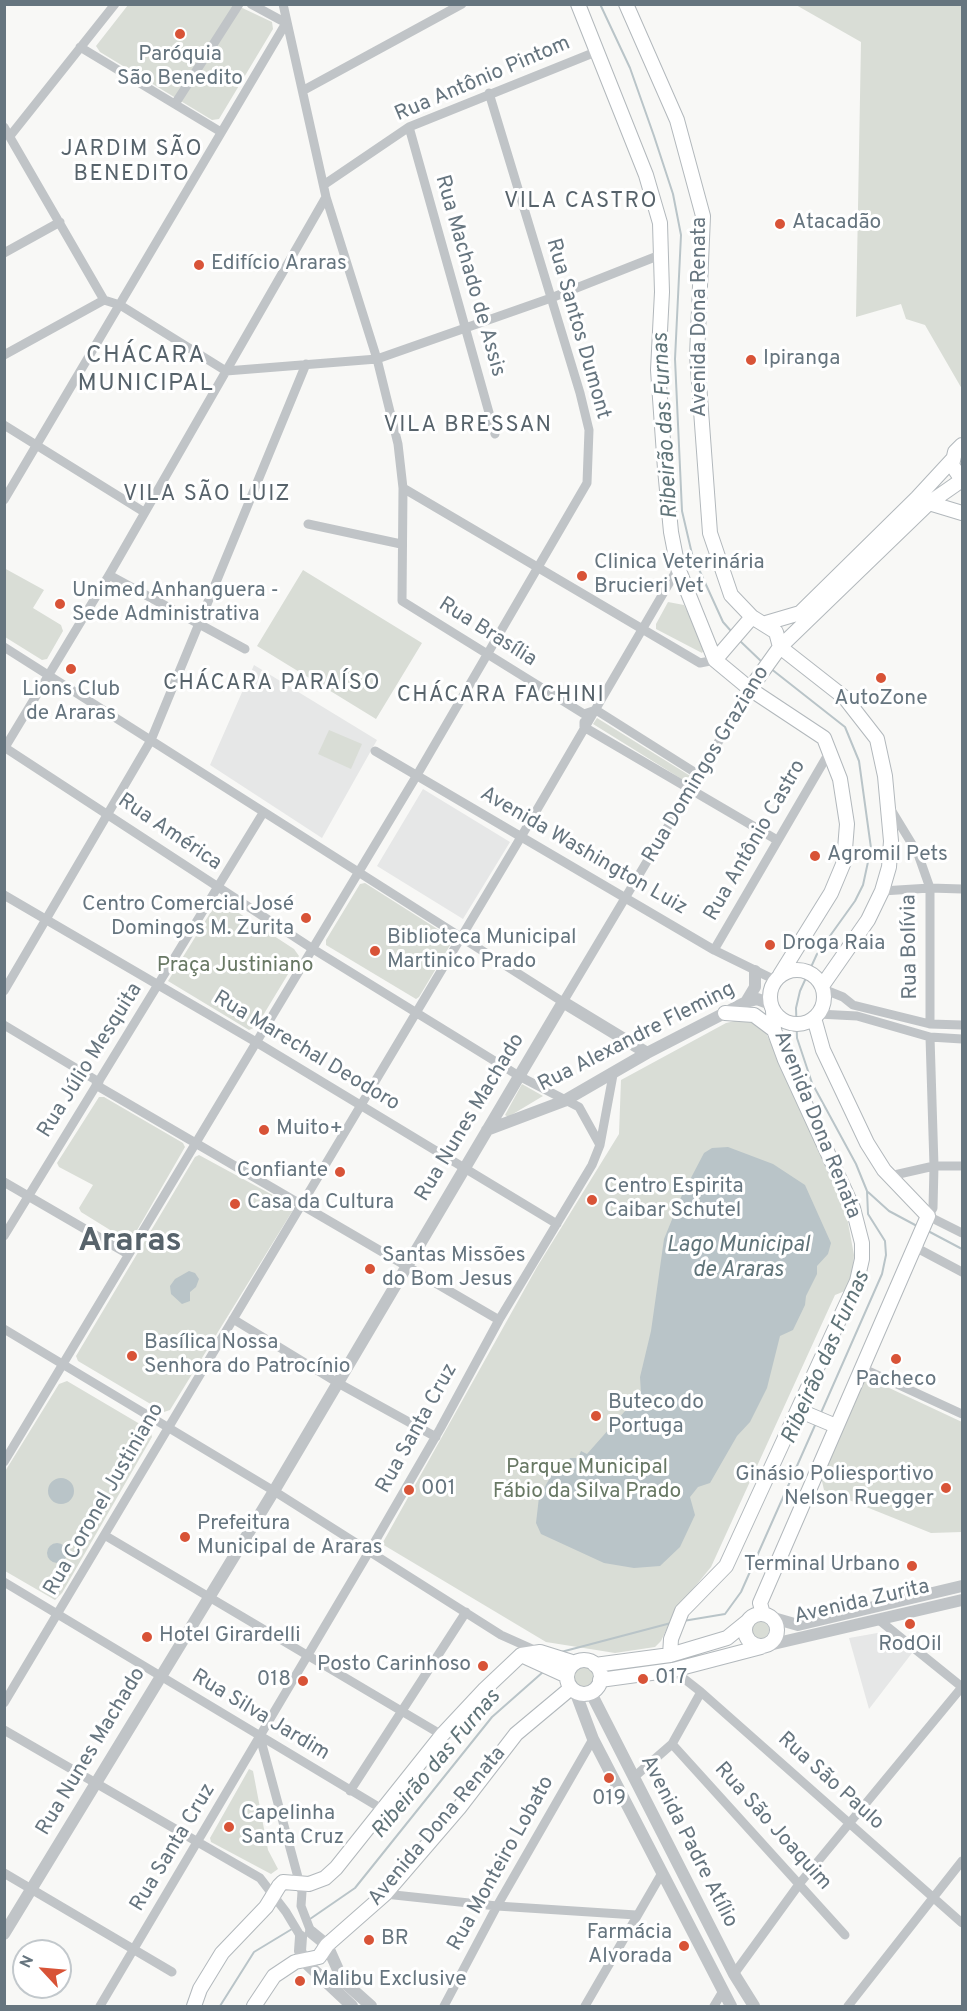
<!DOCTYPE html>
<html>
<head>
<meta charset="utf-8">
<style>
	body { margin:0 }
	#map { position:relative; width:967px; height:2011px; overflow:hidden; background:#f8f8f6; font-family:Overpass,sans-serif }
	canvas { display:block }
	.frame { position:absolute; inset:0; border:6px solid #66757f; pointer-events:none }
	.north { position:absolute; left:12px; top:1939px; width:60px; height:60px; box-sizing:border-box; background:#fff; border:2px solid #c2c8cc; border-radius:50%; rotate:296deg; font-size:16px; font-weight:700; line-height:24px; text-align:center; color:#66757f }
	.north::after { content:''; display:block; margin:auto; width:21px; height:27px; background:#d85337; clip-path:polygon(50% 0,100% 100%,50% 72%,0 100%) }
</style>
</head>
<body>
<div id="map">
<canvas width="967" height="2011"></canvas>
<div class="frame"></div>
<div class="north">N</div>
</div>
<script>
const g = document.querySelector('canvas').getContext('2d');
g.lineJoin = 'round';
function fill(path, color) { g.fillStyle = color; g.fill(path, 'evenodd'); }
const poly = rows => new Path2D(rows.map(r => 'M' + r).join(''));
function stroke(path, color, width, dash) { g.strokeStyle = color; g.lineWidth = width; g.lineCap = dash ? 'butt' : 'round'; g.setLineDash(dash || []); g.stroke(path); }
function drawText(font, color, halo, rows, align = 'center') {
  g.font = font + ' Overpass,sans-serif'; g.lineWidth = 6; g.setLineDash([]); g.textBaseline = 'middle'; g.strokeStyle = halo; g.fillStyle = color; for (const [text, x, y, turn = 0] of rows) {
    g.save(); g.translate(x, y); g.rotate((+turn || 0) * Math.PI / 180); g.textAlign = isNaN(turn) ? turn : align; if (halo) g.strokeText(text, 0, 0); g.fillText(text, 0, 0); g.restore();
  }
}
fill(poly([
	[254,665,377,740,322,838,210,765],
	[423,789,510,842,463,919,377,866],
	[883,1632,912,1653,869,1709,849,1638]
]), '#e6e7e7');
fill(poly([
	[128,5,236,5,272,22,273,29,219,119,212,120,100,52,96,46],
	[796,5,962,5,962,389,925,325,906,319,901,304,856,317,861,42],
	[4,568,44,590,33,608,61,625,63,631,47,659,42,660,5,637],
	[303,570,422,643,376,719,257,646],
	[668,602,684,605,705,648,702,653,656,629,656,624],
	[597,718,692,777,688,783,593,724],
	[329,730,362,744,351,769,318,754],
	[365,883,450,937,452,942,419,997,416,999,326,945,326,940,360,884],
	[217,902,222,902,294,949,299,956,256,1027,249,1030,168,981],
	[743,1019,759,1023,766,1033,822,1150,844,1201,854,1255,853,1273,845,1291,835,1295,711,1567,675,1611,661,1641,655,1647,615,1653,546,1642,382,1544,537,1267,619,1134,621,1080,726,1023],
	[522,1084,543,1096,508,1117,505,1115],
	[99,1097,104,1097,183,1143,185,1147,136,1232,123,1238,81,1212,79,1208,93,1185,59,1167,57,1163],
	[199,1155,291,1205,293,1210,170,1410,164,1412,78,1361,76,1356,195,1157],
	[870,1379,962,1422,962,1532,931,1533,824,1490,821,1477,862,1383],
	[67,1381,150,1430,152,1437,62,1593,55,1600,5,1571,4,1473,59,1384],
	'751 1630a9 9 0 1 1 18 0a9 9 0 1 1-18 0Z',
	'574 1677a10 10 0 1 1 20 0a10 10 0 1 1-20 0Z',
	[249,1769,253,1771,268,1850,278,1869,271,1874,211,1842,210,1838]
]), '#d9ddd6');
fill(poly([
	[728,1147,773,1164,805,1185,831,1243,828,1254,817,1266,817,1274,806,1296,805,1305,793,1330,780,1336,767,1388,750,1422,737,1436,710,1483,698,1487,690,1497,695,1515,680,1547,660,1566,634,1568,604,1563,541,1534,536,1523,539,1497,551,1476,562,1472,562,1465,568,1463,570,1458,578,1458,581,1451,587,1454,641,1393,640,1377,651,1331,664,1239,682,1195,704,1153,712,1148],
	[189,1271,195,1273,199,1279,196,1287,190,1292,190,1301,182,1304,171,1294,170,1286,175,1279],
	'48 1491a13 13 0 1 1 26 0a13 13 0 1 1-26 0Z',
	'47 1553a10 10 0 1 1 20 0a10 10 0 1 1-20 0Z'
]), '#b9c4c8');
stroke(poly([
	[600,4,630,68,654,136,673,194,681,235,675,359,682,511,692,554,723,622,731,631],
	[739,640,763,663],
	[770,668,845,727,859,761,871,848,863,885,855,901,817,954,800,991,796,1008,797,1038,812,1083,856,1164,867,1191,868,1214,885,1241,886,1255,882,1274,820,1415],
	[868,1192,889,1211,917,1226],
	[928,1231,962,1249],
	[683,1621,725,1614,741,1592,816,1423],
	[561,1652,671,1623],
	[310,1919,355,1888,492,1717,543,1672],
	[220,2006,254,1952,292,1929]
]), '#b9c4c8', 2);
const secondary = poly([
	[578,4,646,175,660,223,662,292,658,370,665,469,671,532,678,568,715,660,750,689,824,738,840,779,847,824,844,862,831,893,780,975],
	[626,4,677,120,703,216,697,356,710,533,731,595,752,617,776,632,780,647,845,698,877,739,885,776,891,841,889,867,882,891,868,920,822,986],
	[929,503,962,513],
	[766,623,800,613,917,498,953,459],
	[715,660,752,617],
	[750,689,780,647,841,588,929,503,962,480,952,465,955,452,962,445],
	'770 997a27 27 0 1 1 54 0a27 27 0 1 1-54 0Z',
	[725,1013,754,1015,774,1030],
	[798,1410,836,1426],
	'745 1630a16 16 0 1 1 32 0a16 16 0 1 1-32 0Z',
	[763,1614,760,1603,928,1216,884,1170,867,1143,823,1050,814,1018],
	[521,1655,567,1676],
	[670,1655,671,1639,682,1611,726,1566,857,1281,862,1259,862,1243,853,1208,785,1060,774,1030,773,1011],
	'567 1677a17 17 0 1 1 34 0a17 17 0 1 1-34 0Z',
	[595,1665,670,1655,727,1638,748,1621],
	[600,1680,673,1670,761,1647],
	[194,2006,200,1989,222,1953,266,1907,279,1886,283,1882,309,1884,325,1878,336,1868,442,1735,485,1689,521,1655,540,1652,575,1663],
	[254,2006,274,1976,295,1962,319,1957,327,1945,385,1894,459,1808,516,1734,571,1688]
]);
stroke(secondary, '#b2b8bc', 16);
stroke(poly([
	[283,4,326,197,377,359,398,444,403,488,402,601,584,714,596,710,699,775],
	[80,47,221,132],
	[304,90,462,4],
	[175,104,239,4],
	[4,127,104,300,120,305,226,371,377,359,551,298,660,255],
	[409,127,495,434],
	[10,136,115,4],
	[325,184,409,127,598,51],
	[4,253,60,222],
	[4,355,104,300],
	[4,425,144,512],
	[403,488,700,663,715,660],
	[4,500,286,23,251,4],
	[308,524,401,544],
	[109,575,245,649],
	[4,647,563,1002,750,689],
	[584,722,584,727,777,840],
	[4,747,313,949,519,1076,579,1107,600,1145],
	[4,749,109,575,326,197],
	[375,751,714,950,775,980],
	[890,808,918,854,930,888,930,1024],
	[882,891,930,888,962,889],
	[4,895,256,1042,557,1224],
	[714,950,830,751],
	[823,989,843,997,853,1005,930,1024,962,1025],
	[4,991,151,740,306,364],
	[818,1014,857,1016,930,1037,962,1039],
	[4,1025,99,1082],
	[930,1037,934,1166,933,1208,928,1216,962,1233],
	[96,1085,499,1320],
	[890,1176,934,1166,962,1166],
	[4,1182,128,1254],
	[4,1236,263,813],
	[915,1247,962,1272],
	[233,1319,338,1383,436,1437],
	[4,1329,274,1491,501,1635,539,1652],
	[862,1368,962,1414],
	[4,1462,417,775,587,483,589,430,580,393,489,93],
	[106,1536,442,1735],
	[4,1582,382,1809],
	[879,1620,962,1687],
	[673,1670,701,1692,962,1923],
	[4,1703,521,837,678,568],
	[4,1730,260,1878,286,1912,301,1937],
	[260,1737,302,1892,301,1906,311,1932],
	[672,1744,845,1935],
	[633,1778,672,1744,701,1692],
	[350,1791,466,1612],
	[4,1873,172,1972],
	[385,1894,497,1906,636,1915],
	[734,1974,800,1883,962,1687],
	[100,2006,370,1550,440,1429,499,1320,592,1165,600,1145,613,1075],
	[444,2006,497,1906,593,1739],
	[585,2006,662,1873],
	[714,2006,723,1991],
	[848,2006,962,1861]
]), '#c0c4c7', 9);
stroke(poly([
	[746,1002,755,987,755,971],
	[487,1130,564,1101,647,1053,746,1002,757,999,771,1004],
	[770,1617,798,1625,962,1586],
	[769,1645,962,1600],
	[575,1691,593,1739,731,2006],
	[591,1693,734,1974,754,2006],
	[311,1932,327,1945,343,1981,371,2006],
	[4,1934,274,1491,563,1002,647,1053],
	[301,1937,300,1951,305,1962,352,2006]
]), '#c0c4c7', 12);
stroke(secondary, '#fff', 14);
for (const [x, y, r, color] of [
	[180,34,6,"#d85337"],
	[780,224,6,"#d85337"],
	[199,265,6,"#d85337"],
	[751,360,6,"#d85337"],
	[582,576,6,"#d85337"],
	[60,604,6,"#d85337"],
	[71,669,6,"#d85337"],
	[881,678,6,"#d85337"],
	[815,856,6,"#d85337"],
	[306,918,6,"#d85337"],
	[770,945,6,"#d85337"],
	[375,951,6,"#d85337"],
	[264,1130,6,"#d85337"],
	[340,1172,6,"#d85337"],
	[592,1200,6,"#d85337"],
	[235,1204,6,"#d85337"],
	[370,1269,6,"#d85337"],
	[132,1356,6,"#d85337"],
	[896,1359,6,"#d85337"],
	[596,1416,6,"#d85337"],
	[946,1488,6,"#d85337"],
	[409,1490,6,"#d85337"],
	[185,1537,6,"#d85337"],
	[912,1566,6,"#d85337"],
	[910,1624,6,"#d85337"],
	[147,1637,6,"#d85337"],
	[483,1666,6,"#d85337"],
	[643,1679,6,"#d85337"],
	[303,1681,6,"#d85337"],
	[609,1778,6,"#d85337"],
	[229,1827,6,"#d85337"],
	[369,1940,6,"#d85337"],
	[684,1946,6,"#d85337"],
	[300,1981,6,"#d85337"]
]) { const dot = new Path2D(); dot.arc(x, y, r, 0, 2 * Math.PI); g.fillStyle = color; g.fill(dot); stroke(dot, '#fff', 2); }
drawText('21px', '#66757f', '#fff', [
	["Paróquia",180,56,"center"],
	["São Benedito",180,80,"center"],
	["Atacadão",792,224],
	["Edifício Araras",211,265],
	["Ipiranga",763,360],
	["Clinica Veterinária",594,564],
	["Brucieri Vet",594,588],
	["Unimed Anhanguera -",72,592],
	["Sede Administrativa",72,616],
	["Lions Club",71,691,"center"],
	["de Araras",71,715,"center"],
	["AutoZone",881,700,"center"],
	["Agromil Pets",827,856],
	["Centro Comercial José",294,906,"right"],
	["Domingos M. Zurita",294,930,"right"],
	["Biblioteca Municipal",387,939],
	["Martinico Prado",387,963],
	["Droga Raia",782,945],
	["Muito+",276,1130],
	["Confiante",328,1172,"right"],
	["Centro Espirita",604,1188],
	["Caibar Schutel",604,1212],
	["Casa da Cultura",247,1204],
	["Santas Missões",382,1257],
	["do Bom Jesus",382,1281],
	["Basílica Nossa",144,1344],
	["Senhora do Patrocínio",144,1368],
	["Pacheco",896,1381,"center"],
	["Buteco do",608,1404],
	["Portuga",608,1428],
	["Ginásio Poliesportivo",934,1476,"right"],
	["Nelson Ruegger",934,1500,"right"],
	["001",421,1490],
	["Prefeitura",197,1525],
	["Municipal de Araras",197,1549],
	["Terminal Urbano",900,1566,"right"],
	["Hotel Girardelli",159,1637],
	["RodOil",910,1646,"center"],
	["Posto Carinhoso",471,1666,"right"],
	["017",655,1679],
	["018",291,1681,"right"],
	["019",609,1800,"center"],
	["Capelinha",241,1815],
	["Santa Cruz",241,1839],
	["Farmácia",672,1934,"right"],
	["Alvorada",672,1958,"right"],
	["BR",381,1940],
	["Malibu Exclusive",312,1981]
], 'left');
drawText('21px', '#66757f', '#fff', [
	["Rua Antônio Pintom",483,80,-23],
	["Rua Machado de Assis",469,276,74],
	["Avenida Dona Renata",701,317,-90],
	["Rua Santos Dumont",577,329,74],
	["Rua Brasília",487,633,32],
	["Rua Domingos Graziano",707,765,-59],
	["Rua América",169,833,34],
	["Rua Antônio Castro",756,841,-60],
	["Avenida Washington Luiz",583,852,30],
	["Rua Bolívia",911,947,-91],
	["Rua Alexandre Fleming",637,1038,-27],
	["Rua Marechal Deodoro",306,1052,31],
	["Rua Júlio Mesquita",91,1061,-58],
	["Rua Nunes Machado",471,1118,-59],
	["Avenida Dona Renata",816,1125,68],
	["Rua Santa Cruz",418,1429,-61],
	["Rua Coronel Justiniano",105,1500,-60],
	["Avenida Zurita",862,1603,-13],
	["Rua Silva Jardim",260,1716,31],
	["Rua Nunes Machado",92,1752,-59],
	["Rua São Paulo",830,1782,42],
	["Avenida Dona Renata",438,1827,-50],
	["Rua São Joaquim",772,1827,48],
	["Avenida Padre Atílio",688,1842,63],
	["Rua Santa Cruz",174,1848,-59],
	["Rua Monteiro Lobato",502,1864,-61]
]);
drawText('21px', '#687864', '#fff', [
	["Praça Justiniano",235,967],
	["Parque Municipal",587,1469],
	["Fábio da Silva Prado",587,1493]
]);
g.letterSpacing = '1.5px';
drawText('22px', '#57636b', '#fff', [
	["JARDIM SÃO",132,151],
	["BENEDITO",132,176],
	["VILA CASTRO",581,203],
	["VILA BRESSAN",468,427],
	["VILA SÃO LUIZ",207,496],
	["CHÁCARA PARAÍSO",272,685],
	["CHÁCARA FACHINI",501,697]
]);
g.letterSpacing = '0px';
drawText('italic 22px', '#607479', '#fff', [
	["Ribeirão das Furnas",667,426,-93],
	["Lago Municipal",738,1247],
	["de Araras",738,1272],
	["Ribeirão das Furnas",827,1358,-66],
	["Ribeirão das Furnas",437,1765,-50]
]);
g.letterSpacing = '1.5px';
drawText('24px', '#57636b', '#fff', [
	["CHÁCARA",146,357],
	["MUNICIPAL",146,385]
]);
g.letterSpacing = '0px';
drawText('bold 33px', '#57636b', '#fff', [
	["Araras",130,1243]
]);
</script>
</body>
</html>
